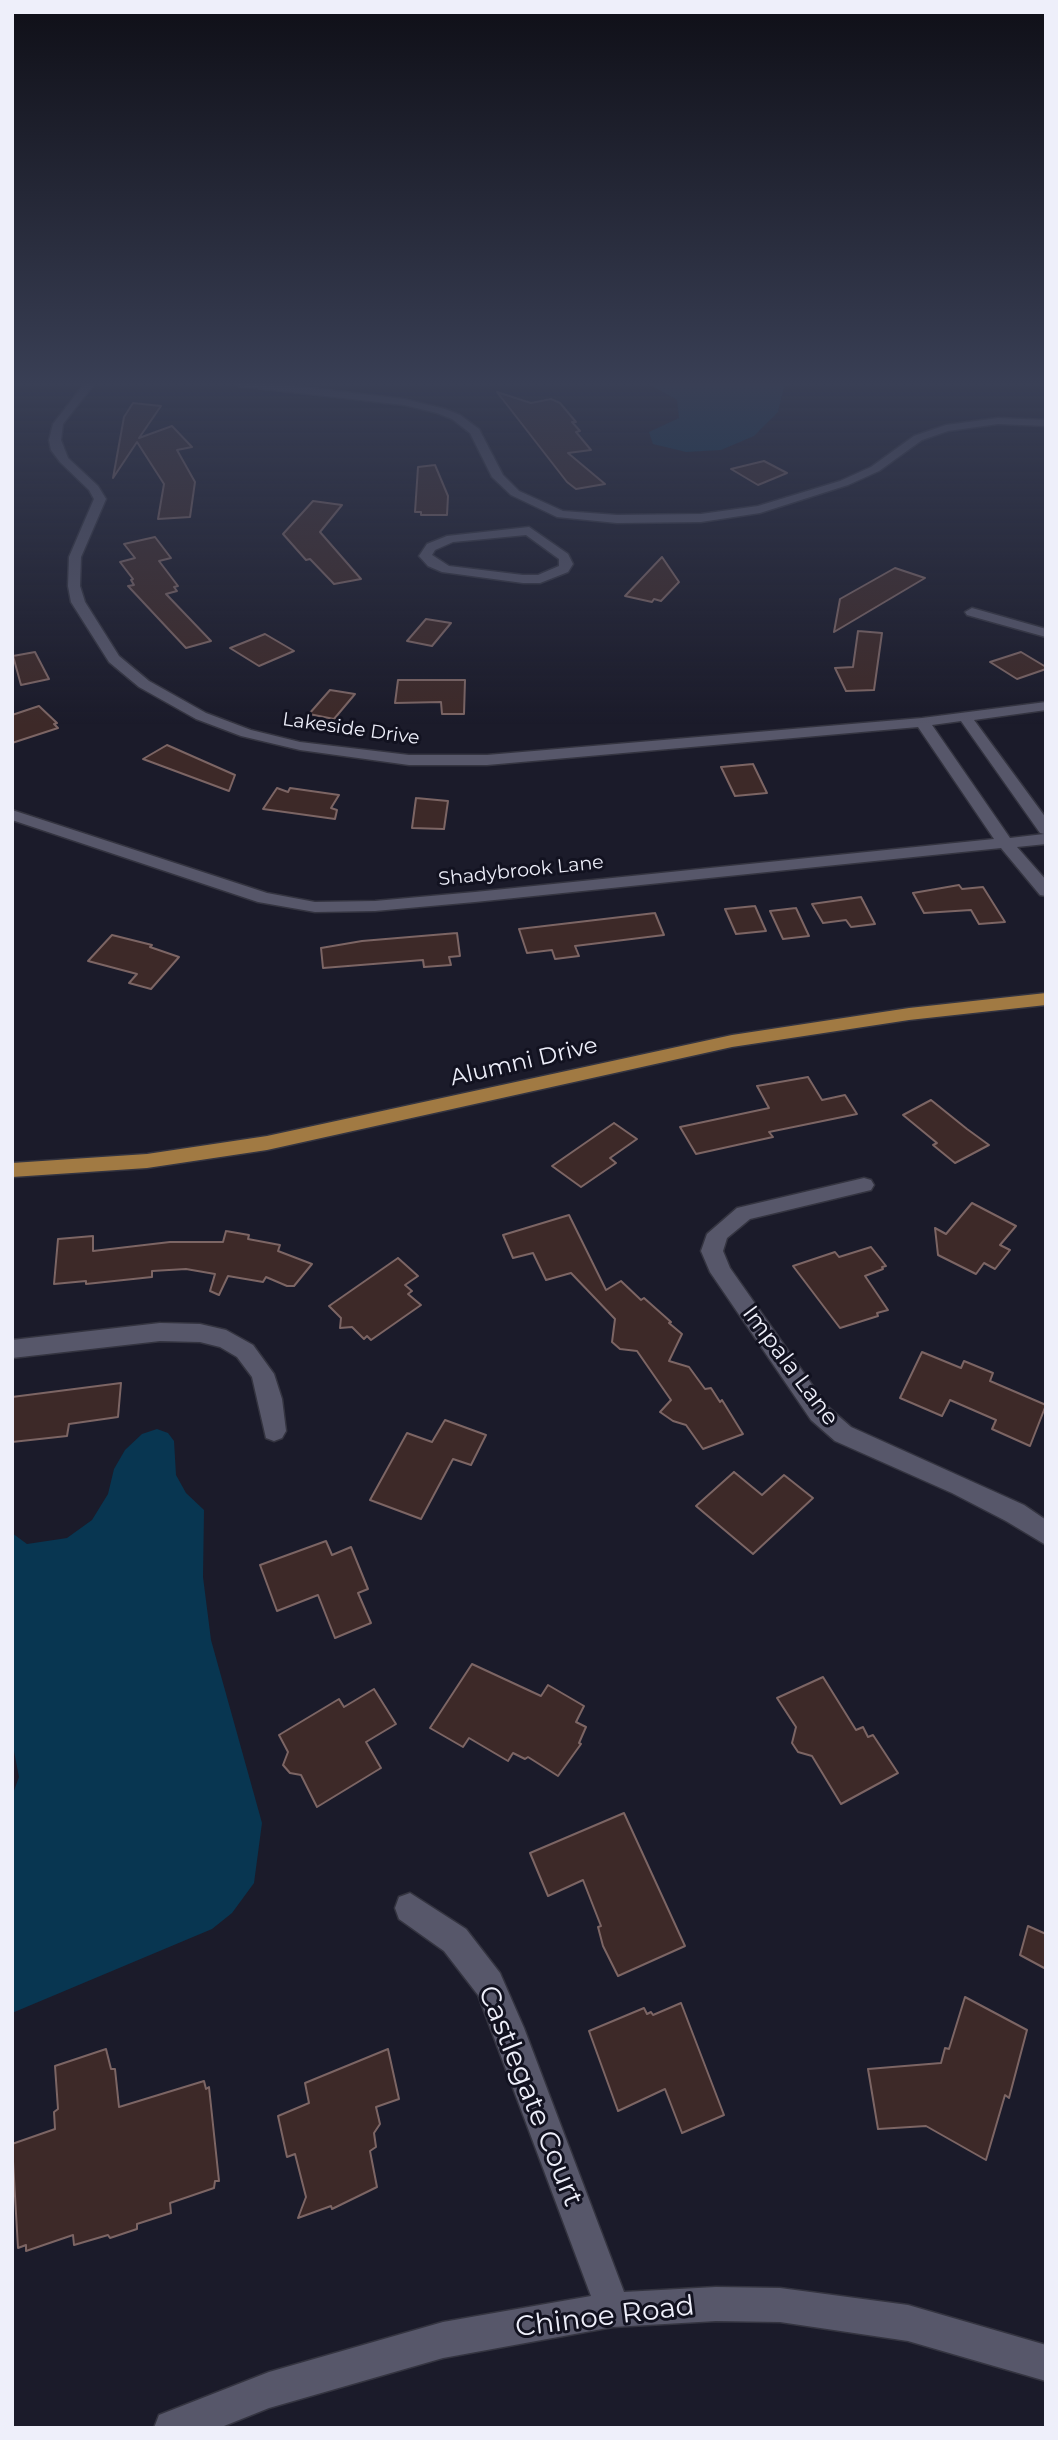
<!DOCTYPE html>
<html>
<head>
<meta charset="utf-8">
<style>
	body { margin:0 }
	#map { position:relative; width:1058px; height:2440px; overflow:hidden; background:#1b1b2a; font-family:Montserrat,sans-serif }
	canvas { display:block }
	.frame { position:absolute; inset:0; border:14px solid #eeeffa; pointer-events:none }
</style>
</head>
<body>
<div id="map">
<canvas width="1058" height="2440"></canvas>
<div class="frame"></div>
</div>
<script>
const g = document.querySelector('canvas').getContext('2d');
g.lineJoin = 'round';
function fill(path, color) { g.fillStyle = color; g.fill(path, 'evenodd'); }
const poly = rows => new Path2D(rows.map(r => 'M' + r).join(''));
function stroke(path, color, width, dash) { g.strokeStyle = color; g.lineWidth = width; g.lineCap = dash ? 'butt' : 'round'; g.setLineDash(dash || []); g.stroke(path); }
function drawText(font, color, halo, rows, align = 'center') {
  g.font = font + ' Montserrat,sans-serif'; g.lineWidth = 6; g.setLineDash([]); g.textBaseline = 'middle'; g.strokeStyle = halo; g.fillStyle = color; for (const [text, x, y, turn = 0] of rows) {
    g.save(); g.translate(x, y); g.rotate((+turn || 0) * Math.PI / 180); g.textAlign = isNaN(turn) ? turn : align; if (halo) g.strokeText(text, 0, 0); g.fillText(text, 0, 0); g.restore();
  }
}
fill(poly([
	[605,383,792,383,784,387,778,412,754,436,721,450,686,452,653,444,649,432,679,418,677,400,649,384],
	[157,1429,168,1433,174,1441,176,1475,186,1493,204,1510,203,1577,211,1640,262,1823,254,1883,232,1913,212,1929,12,2013,12,1796,19,1777,12,1741,12,1533,27,1544,67,1538,92,1520,108,1494,114,1469,125,1450,142,1434]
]), '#083651');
const building = poly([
	[497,392,531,403,551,399,560,403,576,422,572,422,580,431,576,432,591,450,568,453,605,484,576,489,567,482,497,392],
	[133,403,161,406,139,438,172,426,192,447,177,450,195,482,190,517,158,519,164,484,137,442,113,478,124,417,133,403],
	[764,461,787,473,758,485,731,469,764,461],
	[435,465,448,496,447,515,421,515,421,512,415,512,418,467,435,465],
	[313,501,342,505,320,532,361,579,334,584,310,559,306,560,283,534,313,501],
	[155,537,171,558,159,561,178,586,174,587,177,591,166,594,211,641,186,648,128,586,134,585,131,580,133,579,120,562,135,558,124,544,155,537],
	[662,557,679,582,661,601,654,599,652,602,625,596,662,557],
	[895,568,925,578,834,632,840,599,895,568],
	[426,619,451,623,432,646,407,641,426,619],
	[858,631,882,633,874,690,846,691,835,668,853,667,858,631],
	[265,634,294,651,259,666,230,648,265,634],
	[35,652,49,679,21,685,13,656,35,652],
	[1021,652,1046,667,1046,669,1017,679,990,662,1021,652],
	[398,680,465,680,464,714,442,714,441,702,395,703,398,680],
	[330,690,355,694,334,719,309,714,330,690],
	[39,706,57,723,54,724,58,728,12,743,12,715,39,706],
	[167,745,235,775,229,791,143,759,167,745],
	[753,764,767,793,735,796,721,767,753,764],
	[277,788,288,792,290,788,339,795,331,808,337,810,335,819,263,809,277,788],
	[416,798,448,801,444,829,412,828,416,798],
	[959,885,962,889,983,887,1005,922,979,924,971,910,924,913,913,893,959,885],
	[861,897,875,924,851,927,846,920,823,923,812,904,861,897],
	[755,906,766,931,736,934,725,909,755,906],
	[796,908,809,936,783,939,770,911,796,908],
	[655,913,664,935,575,946,579,956,555,959,552,950,527,953,519,929,655,913],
	[457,933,460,956,449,957,451,965,424,967,423,960,323,968,321,948,362,941,457,933],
	[112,935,152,945,150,947,179,957,151,989,129,983,137,974,88,961,112,935],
	[808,1077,822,1100,845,1095,857,1114,769,1132,773,1137,696,1154,680,1127,769,1108,757,1086,808,1077],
	[931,1100,967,1129,989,1145,955,1163,933,1145,937,1143,903,1115,931,1100],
	[614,1123,637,1139,610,1158,616,1163,581,1187,552,1166,614,1123],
	[972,1203,1016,1226,1000,1245,1010,1250,995,1269,984,1263,976,1274,938,1255,935,1228,946,1234,972,1203],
	[569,1215,606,1290,621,1281,641,1300,644,1298,671,1322,669,1323,682,1334,669,1361,689,1367,705,1389,711,1388,720,1402,722,1400,743,1434,703,1449,686,1425,673,1421,660,1412,671,1400,637,1351,620,1349,612,1342,615,1319,571,1273,546,1280,533,1253,513,1258,503,1235,569,1215],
	[226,1231,249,1235,248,1239,280,1245,278,1251,312,1264,294,1286,287,1286,266,1277,263,1282,228,1276,219,1295,210,1291,215,1274,186,1269,152,1271,152,1277,86,1284,86,1281,54,1284,58,1239,93,1236,93,1251,170,1242,223,1242,226,1231],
	[871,1247,886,1266,882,1267,883,1269,865,1276,888,1310,877,1313,878,1316,840,1328,793,1266,835,1252,839,1257,871,1247],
	[398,1258,418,1276,405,1285,412,1291,408,1294,421,1305,371,1340,367,1336,364,1339,352,1327,340,1328,341,1318,329,1306,398,1258],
	[922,1352,961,1368,964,1361,993,1373,990,1381,1046,1405,1030,1446,992,1429,996,1420,950,1400,942,1416,900,1398,922,1352],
	[121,1383,118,1417,69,1424,67,1436,12,1442,12,1397,121,1383],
	[445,1420,486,1435,471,1465,453,1459,421,1519,370,1500,407,1433,432,1442,445,1420],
	[734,1472,762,1495,784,1475,813,1498,753,1554,696,1506,734,1472],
	[326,1541,332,1555,351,1547,368,1589,358,1593,371,1623,335,1638,318,1595,277,1611,260,1565,326,1541],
	[472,1664,541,1696,548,1685,584,1706,576,1722,586,1727,579,1743,581,1744,558,1776,528,1757,525,1759,513,1753,508,1761,469,1738,463,1747,430,1728,472,1664],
	[823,1677,856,1730,863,1727,868,1737,873,1735,898,1773,841,1804,812,1756,798,1752,792,1743,796,1727,777,1698,823,1677],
	[374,1689,396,1724,366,1742,381,1768,317,1807,301,1775,290,1773,283,1765,288,1752,279,1735,339,1699,344,1707,374,1689],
	[624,1813,685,1946,618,1976,603,1946,598,1927,601,1926,583,1880,548,1896,530,1853,624,1813],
	[1028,1926,1046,1934,1046,1969,1020,1955,1028,1926],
	[965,1997,1027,2030,1009,2098,1005,2095,986,2160,926,2126,878,2129,868,2069,941,2063,945,2048,949,2049,965,1997],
	[681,2003,724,2115,682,2133,665,2089,618,2111,589,2031,644,2008,647,2014,651,2012,653,2015,681,2003],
	[106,2049,111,2069,115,2069,119,2107,204,2081,206,2089,209,2087,219,2181,215,2181,214,2188,170,2203,171,2213,137,2224,137,2229,110,2238,108,2235,74,2245,73,2235,26,2251,26,2245,18,2248,12,2144,55,2129,54,2112,58,2109,55,2066,106,2049],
	[388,2049,399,2099,376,2107,380,2124,374,2133,376,2147,370,2151,377,2187,332,2209,331,2206,298,2218,306,2197,295,2154,287,2157,278,2116,309,2103,305,2083,388,2049]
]);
fill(building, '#3d2928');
stroke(building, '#7c6564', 2);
const minor = poly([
	[85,383,95,383,63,424,61,440,68,458,98,486,106,499,81,557,80,586,85,602,119,656,149,681,206,713,251,730,300,742,409,755,487,755,922,718,1046,702,1046,710,974,720,1046,818,1046,844,1017,847,1046,880,1046,896,1040,895,1001,848,475,902,375,911,315,912,258,902,12,820,12,810,267,893,315,902,375,901,475,892,994,839,918,727,487,765,409,765,300,750,241,736,196,719,139,687,109,662,71,602,68,586,69,557,94,499,89,490,60,462,51,450,49,440,53,424,85,383],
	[961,721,1040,833,1044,834,1010,838,932,725,961,721],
	[234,383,267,383,404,399,445,409,460,415,479,429,503,475,519,491,563,511,617,515,701,514,758,506,840,481,871,467,914,436,946,425,998,418,1046,420,1046,426,998,424,948,431,922,440,879,471,848,485,760,513,701,522,617,523,557,517,511,495,492,477,470,433,452,419,437,413,404,405,239,386,234,383],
	[529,527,568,554,573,564,568,572,540,583,523,583,442,572,428,566,419,556,427,544,447,536,529,527],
	[526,535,559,559,559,566,538,575,523,575,449,566,432,555,435,550,453,542,526,535],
	[972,608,1046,629,1046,637,967,615,965,612,972,608],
	[864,1178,871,1180,874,1185,871,1190,750,1219,727,1238,723,1251,730,1268,827,1406,851,1427,1024,1505,1046,1520,1046,1545,1006,1521,952,1493,835,1441,811,1420,710,1272,701,1251,707,1234,737,1208,864,1178],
	[160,1323,200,1324,226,1330,253,1345,274,1374,282,1399,286,1431,282,1438,274,1441,266,1438,252,1377,237,1357,220,1347,200,1342,160,1341,12,1358,12,1340,160,1323],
	[410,1893,466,1929,500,1973,524,2028,624,2292,716,2287,780,2288,908,2305,1046,2345,1046,2381,908,2341,780,2322,716,2321,613,2327,443,2358,269,2408,219,2428,154,2428,159,2415,269,2372,443,2322,591,2296,478,1995,444,1951,399,1919,395,1908,399,1897,410,1893]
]);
const major = poly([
	[1046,993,1046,1005,909,1020,732,1047,267,1150,147,1168,12,1177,12,1163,147,1154,267,1136,732,1035,909,1008,1046,993]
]);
stroke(minor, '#343440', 3);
stroke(major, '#343440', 3);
fill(minor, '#57576a');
fill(major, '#a17a43');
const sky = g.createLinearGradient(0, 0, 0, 725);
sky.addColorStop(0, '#0f0f17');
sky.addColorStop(0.53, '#393f55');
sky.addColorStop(1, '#393f5500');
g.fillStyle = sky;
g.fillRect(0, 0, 1058, 725);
drawText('19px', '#eeeffa', '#121220', [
	["Lakeside Drive",351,729,8],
	["Shadybrook Lane",521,871,-6]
]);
drawText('23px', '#eeeffa', '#121220', [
	["Alumni Drive",524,1062,-13],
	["Impala Lane",790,1366,53]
]);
drawText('28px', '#eeeffa', '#121220', [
	["Castlegate Court",530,2096,68],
	["Chinoe Road",605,2317,-7]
]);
</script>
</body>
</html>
